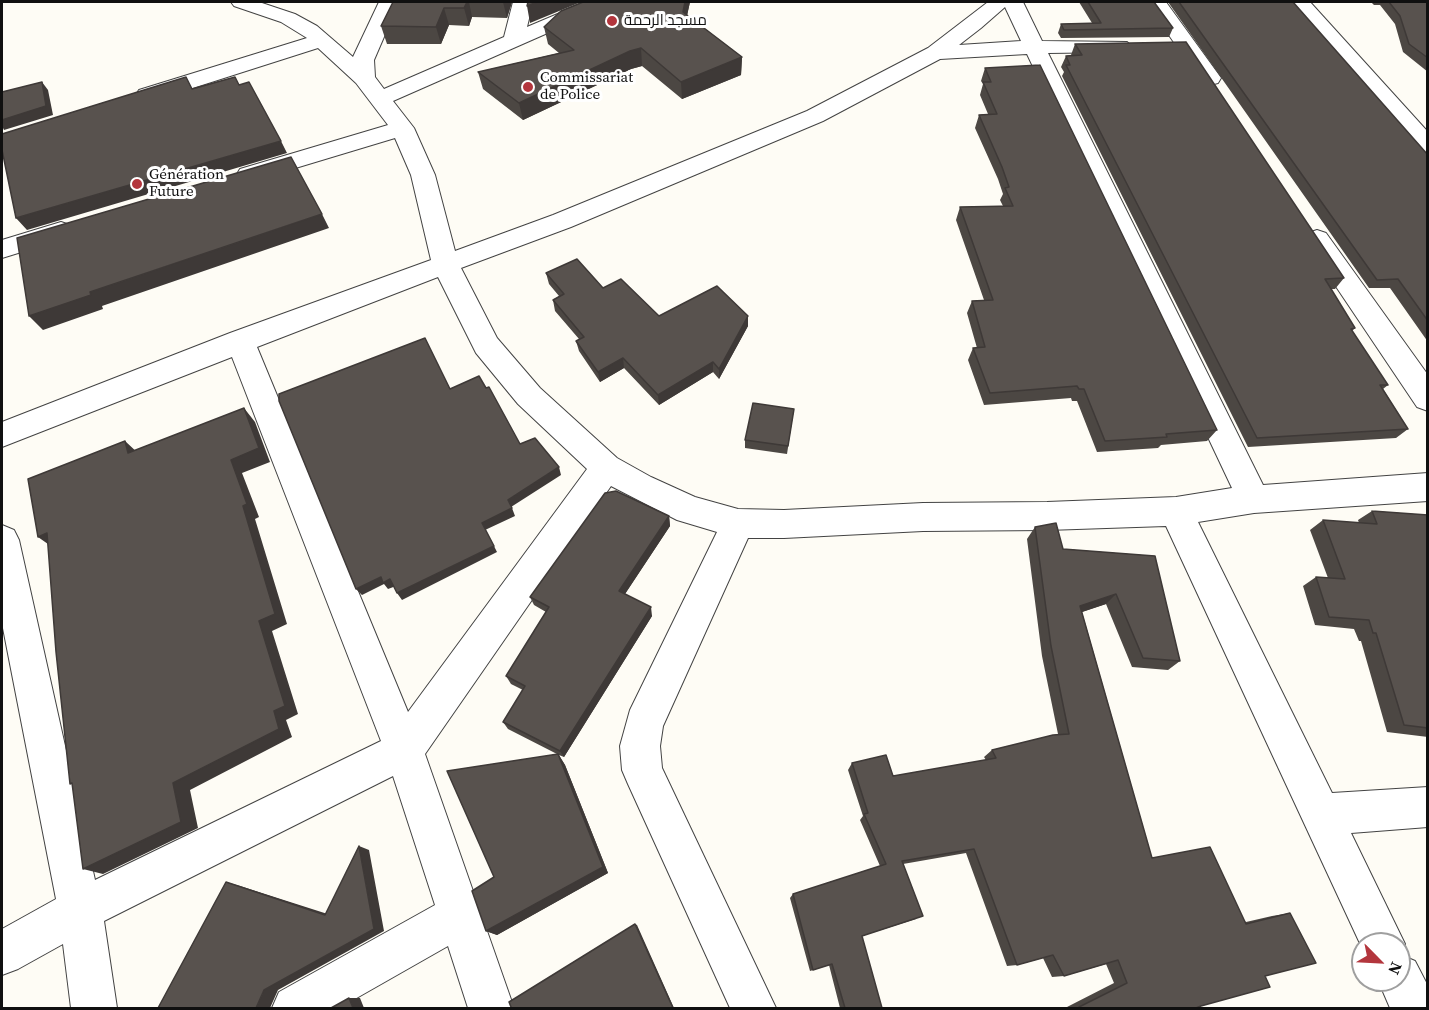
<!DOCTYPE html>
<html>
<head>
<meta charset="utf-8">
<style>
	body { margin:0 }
	#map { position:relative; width:1429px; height:1010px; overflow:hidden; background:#fefcf5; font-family:"Source Serif 4",serif }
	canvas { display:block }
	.frame { position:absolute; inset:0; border:3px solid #101010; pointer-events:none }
	.north { position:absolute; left:1351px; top:932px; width:60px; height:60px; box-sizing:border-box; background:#fff; border:2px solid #9f9f9f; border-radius:50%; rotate:114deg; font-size:16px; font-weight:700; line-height:24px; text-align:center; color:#101010 }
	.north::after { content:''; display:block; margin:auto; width:21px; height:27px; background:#b3363d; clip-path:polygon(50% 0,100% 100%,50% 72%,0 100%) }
</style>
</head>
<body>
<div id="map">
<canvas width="1429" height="1010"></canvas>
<div class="frame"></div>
<div class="north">N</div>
</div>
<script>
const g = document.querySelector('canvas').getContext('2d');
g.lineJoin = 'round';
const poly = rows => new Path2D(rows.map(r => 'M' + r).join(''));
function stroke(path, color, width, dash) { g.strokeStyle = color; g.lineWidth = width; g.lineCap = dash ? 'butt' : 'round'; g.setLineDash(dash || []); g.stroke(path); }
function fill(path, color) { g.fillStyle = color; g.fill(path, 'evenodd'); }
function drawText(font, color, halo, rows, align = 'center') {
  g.font = font + ' "Source Serif 4",Cairo,serif'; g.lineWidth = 6; g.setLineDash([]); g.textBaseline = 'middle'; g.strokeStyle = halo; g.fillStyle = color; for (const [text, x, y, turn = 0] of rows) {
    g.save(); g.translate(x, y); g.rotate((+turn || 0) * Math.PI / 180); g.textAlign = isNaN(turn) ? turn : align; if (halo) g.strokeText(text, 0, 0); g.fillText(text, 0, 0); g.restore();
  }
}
const minor = poly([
	[231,2,259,2,295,14,317,26,353,57,379,2,399,2,374,60,375,77,384,89,504,37,513,2,533,2,527,27,586,2,612,2,609,6,393,101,414,128,435,175,455,251,553,215,807,111,928,48,988,2,1023,2,1042,41,1127,42,1131,46,1127,50,1120,52,1048,53,1263,485,1428,473,1428,501,1254,513,1198,522,1332,793,1428,787,1428,827,1351,833,1405,944,1401,955,1415,961,1428,986,1428,1008,1390,1008,1378,980,1399,980,1399,944,1363,944,1363,950,1166,526,1047,530,923,531,784,538,748,538,663,726,660,746,662,768,776,1008,730,1008,628,784,622,770,620,746,630,710,717,532,677,520,611,486,425,754,514,1008,468,1008,448,946,339,1008,272,1008,279,992,435,905,393,776,104,921,117,1008,71,1008,63,944,18,969,2,975,2,929,56,899,2,623,2,525,14,530,19,540,95,880,381,741,232,357,2,447,2,422,230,333,431,260,411,175,395,138,249,182,240,179,237,174,240,169,388,125,356,83,318,48,155,100,147,102,139,100,136,95,139,90,307,38,281,22,234,6,231,2],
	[1005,7,1021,41,959,45,981,28,1005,7],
	[1027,54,1232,488,1176,497,1047,502,923,503,784,510,738,509,695,497,651,477,617,458,540,388,497,338,461,268,571,227,823,121,940,59,1027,54],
	[438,277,476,353,518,404,587,469,408,712,257,347,438,277],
	[1146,2,1166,2,1221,78,1218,83,1210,85,1202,83,1146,2],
	[1290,2,1310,2,1428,132,1428,154,1420,152,1290,2],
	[61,222,70,225,74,231,70,237,2,258,2,240,61,222],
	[1317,230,1326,233,1428,375,1428,411,1417,407,1304,239,1308,233,1317,230]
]);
stroke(minor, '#434343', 2);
fill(minor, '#fff');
fill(poly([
	[393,2,512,2,507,18,472,17,469,26,449,25,441,44,387,44,381,26],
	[583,2,690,2,687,15,742,57,741,75,682,99,642,66,631,69,523,120,483,89,478,72,559,53,548,44,544,27],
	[1079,2,1154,2,1173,28,1169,37,1061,38,1058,33,1061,24,1092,23],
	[1168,2,1293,2,1428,155,1428,342,1390,288,1369,288],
	[1371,2,1428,2,1428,72,1403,52,1395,24,1380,5,1374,5],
	[1075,44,1344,278,1335,289,1331,289,1355,328,1352,331,1388,385,1383,389,1408,429,1396,438,1248,447,1062,76,1064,72,1061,67,1066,56,1071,55],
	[985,68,1217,430,1207,441,1161,445,1158,448,1097,452,1077,401,1072,401,1071,398,984,405,968,360,973,348,977,348,967,313,972,301,984,300,956,220,960,207,1003,206,1000,200,1003,194,998,179,975,128,979,115,988,114,980,95,983,84,981,81],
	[546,273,603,288,659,316,748,316,748,326,719,379,713,372,659,405,624,368,600,382,579,351,576,341,579,339,555,311,553,300,559,296,549,284],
	[794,409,787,454,745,448,745,440],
	[1372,511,1428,515,1428,737,1387,732,1361,641,1359,641,1354,629,1315,625,1303,586,1316,577,1328,578,1310,530,1323,520,1359,523,1358,520],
	[669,516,670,526,625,594,652,616,564,757,559,755,565,765,608,873,497,935,486,931,494,877,557,754,508,729,503,722,523,690,511,684,506,676,546,612,534,605,530,597],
	[1035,527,1063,549,1155,556,1180,661,1168,670,1132,667,1106,604,1082,612,1152,858,1246,922,1272,916,1290,913,1265,976,1196,1008,1068,1008,1067,1007,1114,983,1106,964,1064,976,1052,977,1043,958,1017,965,1007,966,966,853,903,864,916,919,862,936,882,1008,840,1008,829,965,810,971,790,898,793,894,880,866,860,820,863,816,848,770,852,763,893,776,986,760,984,757,992,750,1058,734,1042,656,1027,539]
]), '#4c4743');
fill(poly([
	[467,2,469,2,472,17,469,26,464,8],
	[503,2,512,2,507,18],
	[537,2,581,2,530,23,527,6],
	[685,2,690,2,684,30,683,12],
	[444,8,449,25,441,44,436,27],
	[641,48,642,66,631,69,523,120,519,103,630,51],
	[742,57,741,75,682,99,681,82],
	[42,82,48,90,53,115,4,130,2,126,2,120],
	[281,141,287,153,27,230,16,218],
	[322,214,329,228,102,306,103,309,43,330,29,316,90,292],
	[748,316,748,326,719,379,719,369],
	[623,358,624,368,600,382,598,372],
	[713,362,713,372,659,405,658,395],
	[244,408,255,422,270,462,242,473,259,517,255,519,287,624,272,631,298,714,286,720,292,737,190,790,198,828,103,874,83,869,173,783,274,711,259,621,243,506,231,460],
	[125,441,139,454,128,453],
	[559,467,561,475,511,507,508,500],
	[512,508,515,516,485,530,482,523],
	[669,516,670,526,621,600,619,591],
	[47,533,55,549,38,537],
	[494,546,497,552,402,600,397,593],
	[381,577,390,579,396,586,388,589,384,584,362,595,356,589],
	[1116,594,1106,604,1070,616,1080,606],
	[651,607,652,616,564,757,560,751],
	[558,754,565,765,608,873,497,935,486,931],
	[359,846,369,850,384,931,278,990,270,1008,256,1008,264,990,374,929],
	[226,882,240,886,337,917,325,915],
	[635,924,637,925,674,1008,673,1008],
	[349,998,360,998,364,1008,353,1008]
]), '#3e3937');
const building = poly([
	[393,2,467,2,464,8,444,8,436,27,381,26,393,2],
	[528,2,537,2,527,6,528,2],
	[583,2,685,2,683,12,742,57,681,82,641,48,630,51,519,103,478,72,574,50,544,27,561,11,583,2],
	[1088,2,1154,2,1173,28,1064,30,1061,24,1101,23,1088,2],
	[1179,2,1293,2,1428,155,1428,321,1398,279,1377,280,1179,2],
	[1389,2,1428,2,1428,58,1409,44,1400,16,1389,2],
	[1186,42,1344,278,1325,279,1355,328,1351,329,1388,385,1380,385,1408,429,1257,438,1066,65,1070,65,1066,56,1082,55,1075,44,1186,42],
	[1040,65,1217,430,1166,434,1167,437,1105,441,1084,389,1079,389,1077,386,990,393,973,348,985,347,972,301,993,300,960,207,1013,206,1005,188,1009,187,1002,167,979,115,997,114,983,82,991,82,985,68,1040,65],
	[186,77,192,89,235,77,239,85,249,82,281,141,16,218,2,150,2,134,186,77],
	[42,82,46,106,2,120,2,92,42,82],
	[291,157,322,214,90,292,91,295,29,316,17,238,291,157],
	[577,259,603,288,621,279,659,316,717,286,748,316,719,369,713,362,658,395,623,358,598,372,576,341,584,337,553,300,564,294,546,273,577,259],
	[425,338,450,389,479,376,486,388,489,387,520,444,535,438,559,467,508,500,512,508,482,523,494,546,397,593,390,579,383,583,381,577,356,589,279,401,279,394,425,338],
	[753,403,794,409,788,446,745,440,753,403],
	[244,408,259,448,231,460,247,504,243,506,275,614,259,621,285,706,274,711,279,729,173,783,181,822,83,869,72,783,70,784,56,652,47,533,38,537,28,479,125,441,128,453,244,408],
	[616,491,669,516,619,591,651,607,560,751,503,722,525,686,506,676,549,607,530,597,605,493,616,491],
	[1372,511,1428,515,1428,728,1404,725,1376,633,1373,633,1369,620,1329,617,1316,577,1345,579,1323,520,1377,524,1372,511],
	[1056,523,1063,549,1155,556,1180,661,1143,658,1116,594,1080,606,1152,858,1210,847,1246,924,1290,913,1316,963,1265,976,1270,987,1201,1006,1196,1008,1080,1008,1079,1007,1127,983,1118,960,1064,976,1053,955,1017,965,974,849,902,861,923,916,862,936,882,1008,845,1008,832,964,813,970,793,894,886,864,864,814,868,813,852,763,886,755,893,776,996,758,992,750,1053,735,1069,734,1051,646,1035,527,1056,523],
	[558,754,603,867,486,931,472,891,494,877,447,771,558,754],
	[359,846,374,929,264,990,256,1008,158,1008,226,882,325,915,359,846],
	[635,924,673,1008,510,1008,511,1007,509,1002,635,924],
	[349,998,353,1008,331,1008,349,998]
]);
fill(building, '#58524e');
stroke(building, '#3e3937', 1.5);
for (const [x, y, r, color] of [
	[612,21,6,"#b3363d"],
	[528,87,6,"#b3363d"],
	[137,184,6,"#b3363d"]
]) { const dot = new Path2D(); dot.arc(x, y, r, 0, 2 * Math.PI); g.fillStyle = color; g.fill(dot); stroke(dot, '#fff', 2); }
drawText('15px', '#101010', '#fff', [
	["مسجد الرحمة",624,21],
	["Commissariat",540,78],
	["de Police",540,95],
	["Génération",149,175],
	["Future",149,192]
], 'left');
</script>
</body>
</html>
